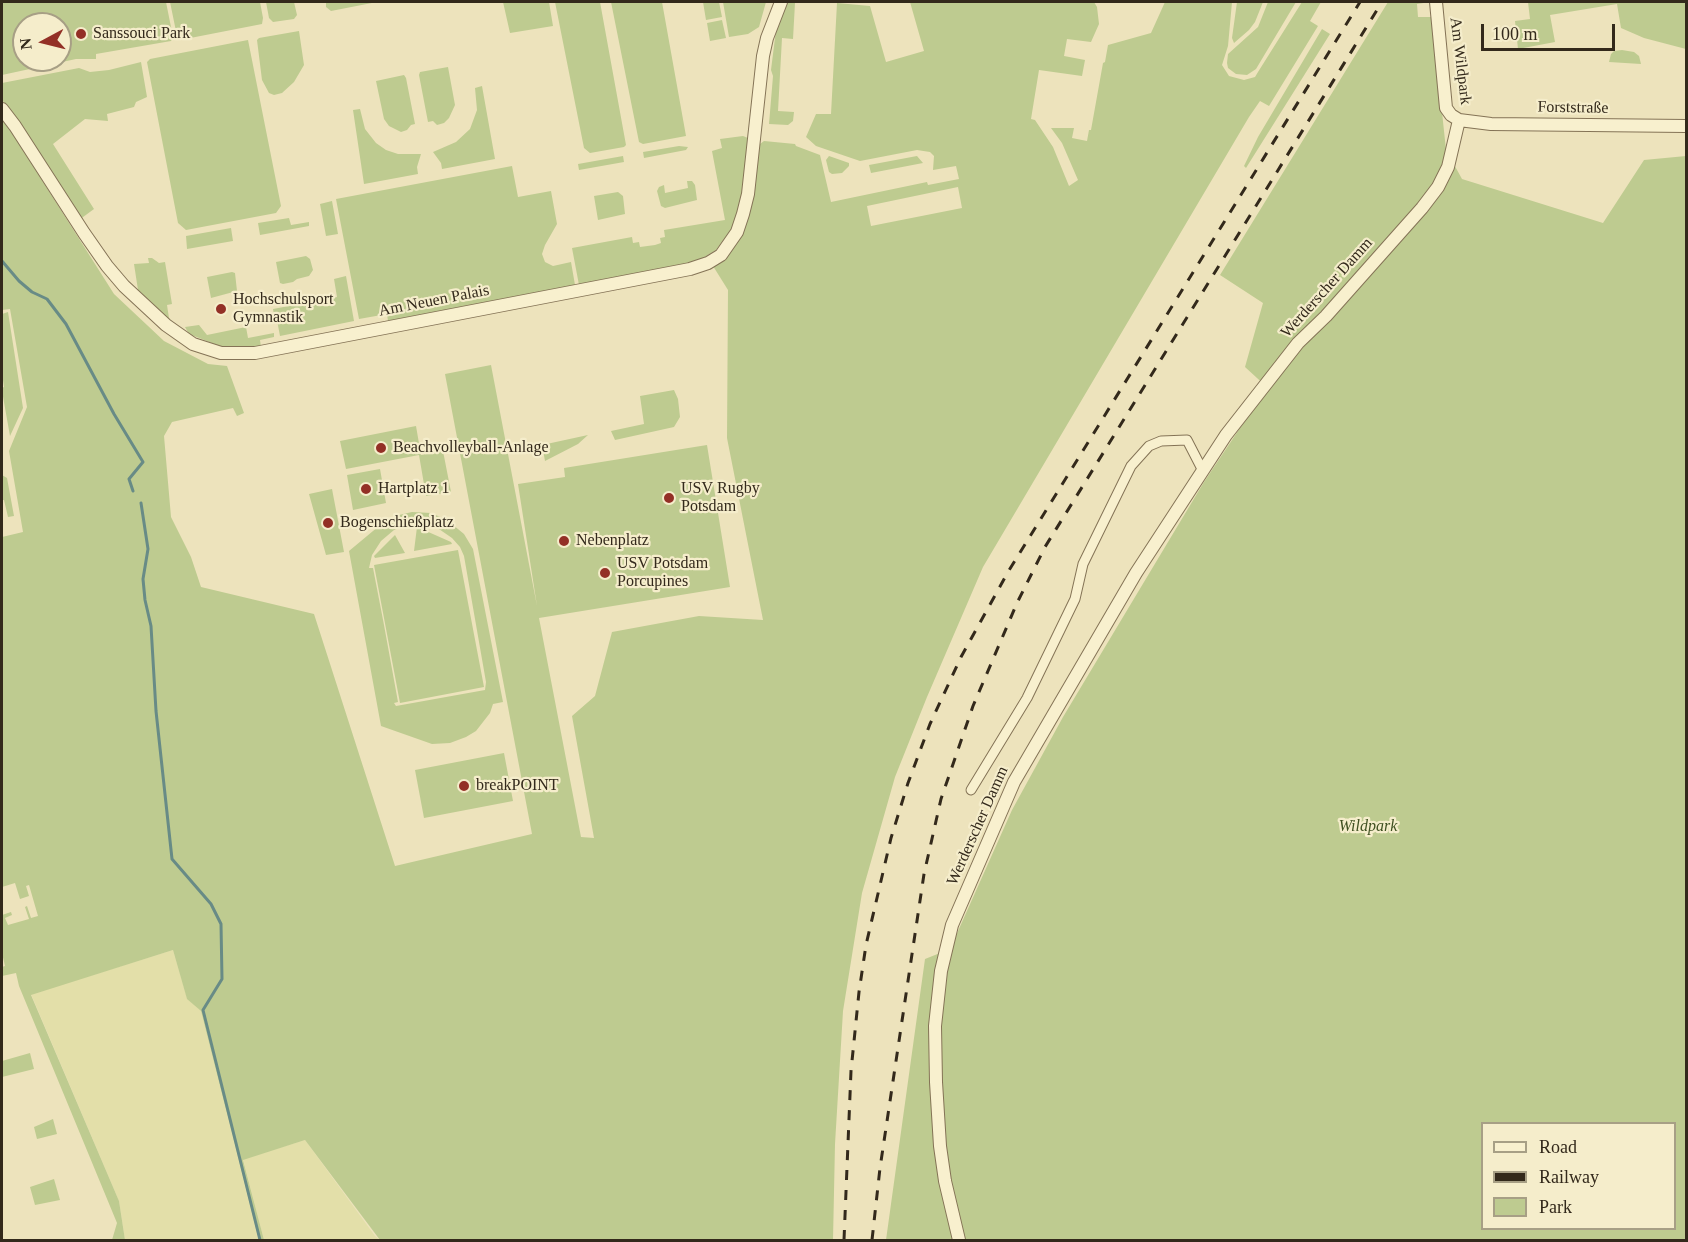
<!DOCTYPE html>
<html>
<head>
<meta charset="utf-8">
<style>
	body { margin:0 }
	#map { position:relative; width:1688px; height:1242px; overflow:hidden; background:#ede3bc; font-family:"Times New Roman",serif }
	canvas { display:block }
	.frame { position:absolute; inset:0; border:3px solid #33291b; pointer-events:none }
	.legend { position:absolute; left:1481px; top:1122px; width:195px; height:108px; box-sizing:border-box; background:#f5edcb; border:2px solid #a79f85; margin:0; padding:8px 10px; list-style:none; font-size:18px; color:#33291b }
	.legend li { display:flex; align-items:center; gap:12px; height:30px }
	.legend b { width:30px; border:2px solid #a79f85 }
	.north { position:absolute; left:12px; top:12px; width:60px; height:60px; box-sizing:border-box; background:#f5edcb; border:2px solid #a79f85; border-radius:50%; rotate:263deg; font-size:16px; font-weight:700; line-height:24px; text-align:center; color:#33291b }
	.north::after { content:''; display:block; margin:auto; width:21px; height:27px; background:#933026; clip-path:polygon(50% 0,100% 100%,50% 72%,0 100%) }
	.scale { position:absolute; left:1481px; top:24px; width:134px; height:27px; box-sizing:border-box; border:3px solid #33291b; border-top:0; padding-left:8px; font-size:18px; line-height:21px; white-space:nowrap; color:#33291b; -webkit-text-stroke:4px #f5edcb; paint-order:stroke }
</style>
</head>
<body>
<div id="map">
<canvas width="1688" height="1242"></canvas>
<div class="frame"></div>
<ul class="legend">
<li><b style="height:8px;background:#f8f0ce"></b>Road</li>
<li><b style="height:8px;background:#33291b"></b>Railway</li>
<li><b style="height:16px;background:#becb90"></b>Park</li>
</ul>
<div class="north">N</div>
<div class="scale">100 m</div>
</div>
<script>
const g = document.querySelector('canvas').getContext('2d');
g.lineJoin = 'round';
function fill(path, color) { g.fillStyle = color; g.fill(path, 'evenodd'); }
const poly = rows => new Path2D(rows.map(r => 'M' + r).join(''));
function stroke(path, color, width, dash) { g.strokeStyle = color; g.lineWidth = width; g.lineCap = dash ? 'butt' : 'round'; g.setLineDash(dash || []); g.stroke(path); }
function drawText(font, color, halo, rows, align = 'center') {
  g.font = font + ' "Times New Roman",serif'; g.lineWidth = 4.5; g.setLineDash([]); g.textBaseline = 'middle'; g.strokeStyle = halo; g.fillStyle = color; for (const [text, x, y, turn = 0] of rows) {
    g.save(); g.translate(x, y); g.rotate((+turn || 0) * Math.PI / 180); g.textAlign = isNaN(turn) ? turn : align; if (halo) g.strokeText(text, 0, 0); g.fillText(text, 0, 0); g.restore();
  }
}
fill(poly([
	[173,950,187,998,201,1011,259,1240,125,1240,119,1201,31,994],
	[305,1140,375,1236,380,1240,264,1240,243,1159]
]), '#e3dfa9');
fill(poly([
	[2,2,166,2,173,37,171,41,96,54,96,59,76,59,2,75],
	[24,24,60,24,60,60,24,60],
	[170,2,260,2,263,18,262,24,180,40,177,36],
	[266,2,294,2,297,15,294,19,273,22,269,18],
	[326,2,377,2,331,11,326,7],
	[503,2,549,2,553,26,510,33],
	[555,2,600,2,626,145,624,147,590,153,584,148],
	[611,2,662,2,686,136,643,144,639,142],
	[703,2,719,2,722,17,706,20],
	[723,2,766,2,759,27,748,34,729,37],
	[788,2,801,2,795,3,793,39,782,38,778,111,794,112,793,121,788,125,769,124,773,76,771,70,776,30],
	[910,2,1094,2,1097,7,1099,24,1091,42,1067,39,1064,56,1085,60,1082,76,1039,70,1031,119,1035,120,1053,147,1069,186,1078,180,1062,143,1051,128,1074,128,1072,138,1087,141,1089,130,1091,130,1103,63,1105,62,1108,45,1151,33,1165,2,1232,2,1228,46,1222,65,1229,76,1244,80,1255,77,1258,72,1302,2,1321,2,1310,21,1318,26,1269,106,1260,101,1249,117,983,567,927,697,895,777,862,893,843,1011,835,1144,833,1240,380,1240,305,1140,243,1160,264,1240,259,1240,201,1011,187,999,173,950,31,995,119,1201,125,1240,112,1240,117,1223,19,986,16,973,2,976,2,967,5,966,2,953,2,915,11,912,12,915,5,918,8,925,29,919,25,907,27,906,31,918,38,916,29,885,26,886,29,896,20,899,15,883,2,887,2,537,23,532,9,451,27,407,10,309,2,310,2,117,114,294,164,341,208,364,227,366,244,413,237,416,233,408,172,422,164,436,171,517,191,557,201,587,314,614,395,866,532,834,445,374,491,365,537,606,518,484,565,477,564,468,707,445,730,587,539,618,581,837,594,838,572,716,595,696,612,632,699,616,763,620,727,438,728,290,713,266,732,249,744,230,753,197,760,144,764,141,795,144,796,146,820,155,831,202,927,182,928,185,959,179,956,166,933,170,934,156,930,152,917,150,860,161,816,146,806,137,816,114,831,114,837,3,870,6,886,62,924,51],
	[958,187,962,208,871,226,867,206],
	[1237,2,1263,2,1255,22,1249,30,1234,43,1232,38],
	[1268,2,1296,2,1256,69,1247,75,1236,74,1228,68,1227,63,1228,54,1258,27],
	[1388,2,1430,2,1417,4,1418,17,1432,17,1446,150,1462,179,1603,223,1644,160,1686,156,1686,1240,886,1240,925,959,950,949,1012,810,1063,717,1204,482,1240,428,1269,389,1245,367,1263,303,1220,275],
	[1482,1124,1674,1124,1674,1228,1482,1228],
	[1528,2,1686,2,1686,49,1644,38,1621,28,1617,4,1550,15,1555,42,1518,49,1515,21,1530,19],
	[722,20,726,38,710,41,707,23],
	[1322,29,1330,34,1246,168,1244,166,1258,137],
	[299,31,304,65,294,82,282,93,274,95,269,93,262,80,257,40,259,38],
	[248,40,281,206,276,213,186,230,178,223,147,62,150,59],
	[1622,50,1634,52,1639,56,1641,64,1609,62,1611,54,1614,51],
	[141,62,147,97,136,102,134,107,107,114,108,121,85,119,53,144,94,209,79,220,18,120,2,100,2,83,79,68,90,72,109,70],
	[448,67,455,105,449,118,444,123,437,125,433,121,428,122,419,75,420,72],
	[404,75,406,78,415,124,411,125,407,130,401,132,389,126,384,119,376,81],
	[482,86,495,159,442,169,441,163,433,152,456,142,470,129,477,110,475,88],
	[360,109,365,129,376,143,386,150,398,154,421,154,417,167,418,174,364,184,353,110],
	[743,136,748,138,744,192,735,225,716,250,698,261,687,265,579,285,572,248,632,237,633,243,639,242,640,247,655,245,661,243,660,238,665,237,664,230,725,220,712,151,722,148,720,139],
	[679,146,688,147,686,150,644,158,643,152],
	[623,156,624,162,579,170,578,164],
	[829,156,849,163,849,166,842,173,832,174,829,172,826,160],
	[917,156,923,163,871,173,869,165],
	[512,166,518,197,551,191,557,224,545,245,542,254,545,262,553,266,571,262,575,285,388,321,387,314,359,319,336,199],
	[687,181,692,181,695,185,697,200,665,208,661,206,657,191,659,187,664,185,665,193,688,188],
	[618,192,623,196,625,214,598,220,594,196],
	[332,201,338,234,326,236,320,204],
	[289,218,291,225,309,222,309,226,260,235,258,223],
	[231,228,233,241,187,249,186,236],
	[306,256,310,259,313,270,309,276,297,279,293,282,283,284,280,283,276,262],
	[148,258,152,258,159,263,165,262,172,304,167,305,169,318,175,325,142,296,138,290,134,264,149,263],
	[232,272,235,273,237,291,211,298,207,277],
	[346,276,354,321,280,336,276,315,274,315,273,309,337,297,334,279],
	[8,312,23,408,10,436,2,391,2,388,4,387,2,373,2,314],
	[199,325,207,335,246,327,248,338,274,333,274,337,260,340,261,347,222,347,189,334,185,327],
	[674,390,678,399,680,417,674,427,615,440,611,431,644,424,640,396],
	[416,426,421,455,443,451,451,492,426,496,419,455,346,469,340,441],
	[588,435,578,444,545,461,542,445],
	[380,469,386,503,353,510,347,475],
	[2,475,7,478,14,516,8,517,4,500,2,500],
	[332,489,344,552,326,555,309,494],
	[412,512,431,513,447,520,464,534,473,549,503,702,493,704,490,713,476,731,466,737,450,743,432,744,381,726,349,551,385,521,399,515],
	[410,524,426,524,436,527,452,538,460,547,464,556,486,682,485,690,396,706,394,703,398,702,384,625,373,568,369,568,372,555,381,541,394,530],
	[417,527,451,542,452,544,414,551],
	[395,535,405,553,375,558,374,556],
	[458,550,484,687,400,703,374,565],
	[504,753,513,801,424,818,415,770],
	[30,1053,34,1069,2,1077,2,1061],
	[53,1119,57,1134,37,1139,34,1127],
	[54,1179,60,1200,35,1205,30,1187]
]), '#becb90');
stroke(poly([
	[2,261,19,281,32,292,47,299,66,324,114,414,143,462,129,479,133,491],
	[141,503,148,549,143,579,145,600,151,626,156,711,172,859,211,904,221,924,222,979,203,1010,260,1240]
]), '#688b86', 3);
const minor = poly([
	[971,790,1027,698,1075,599,1083,564,1131,466,1149,446,1161,441,1187,440,1202,469]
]);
const tertiary = poly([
	[1436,2,1446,108,1451,115,1459,120,1491,124,1686,126],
	[2,109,15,126,84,233,107,266,124,286,166,325,193,344,221,353,255,353,690,269,708,263,721,255,737,232,743,214,748,194,763,56,767,38,781,2],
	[959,1240,945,1181,940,1146,936,1082,935,1026,941,971,952,925,1014,782,1136,573,1226,435,1298,343,1326,316,1422,208,1438,187,1448,167,1459,120]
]);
stroke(minor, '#847356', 11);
stroke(tertiary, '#847356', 14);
stroke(minor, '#f8f0ce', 9);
stroke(tertiary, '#f8f0ce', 12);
stroke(poly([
	[844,1240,851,1071,859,992,866,945,891,838,908,783,930,724,961,657,1008,572,1360,2],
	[872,1240,880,1168,924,874,941,799,973,706,1017,603,1045,547,1382,2]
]), '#33291b', 3, [10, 10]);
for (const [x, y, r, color] of [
	[81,34,6,"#933026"],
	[221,309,6,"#933026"],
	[381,448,6,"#933026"],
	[366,489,6,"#933026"],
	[669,498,6,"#933026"],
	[328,523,6,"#933026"],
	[564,541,6,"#933026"],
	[605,573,6,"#933026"],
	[464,786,6,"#933026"]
]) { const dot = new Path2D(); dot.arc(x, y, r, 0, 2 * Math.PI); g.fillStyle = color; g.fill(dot); stroke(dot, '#f5edcb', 2); }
drawText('16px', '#33291b', '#f5edcb', [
	["Sanssouci Park",93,34],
	["Hochschulsport",233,300],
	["Gymnastik",233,318],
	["Beachvolleyball-Anlage",393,448],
	["Hartplatz 1",378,489],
	["USV Rugby",681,489],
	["Potsdam",681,507],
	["Bogenschießplatz",340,523],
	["Nebenplatz",576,541],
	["USV Potsdam",617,564],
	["Porcupines",617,582],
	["breakPOINT",476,786]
], 'left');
drawText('16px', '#33291b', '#f5edcb', [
	["Am Wildpark",1460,61,83],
	["Forststraße",1573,108,1],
	["Werderscher Damm",1327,288,-48],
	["Am Neuen Palais",434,301,-11],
	["Werderscher Damm",978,826,-66]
]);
drawText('italic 16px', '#3f5021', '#f5edcb', [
	["Wildpark",1368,827]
]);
</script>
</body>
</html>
